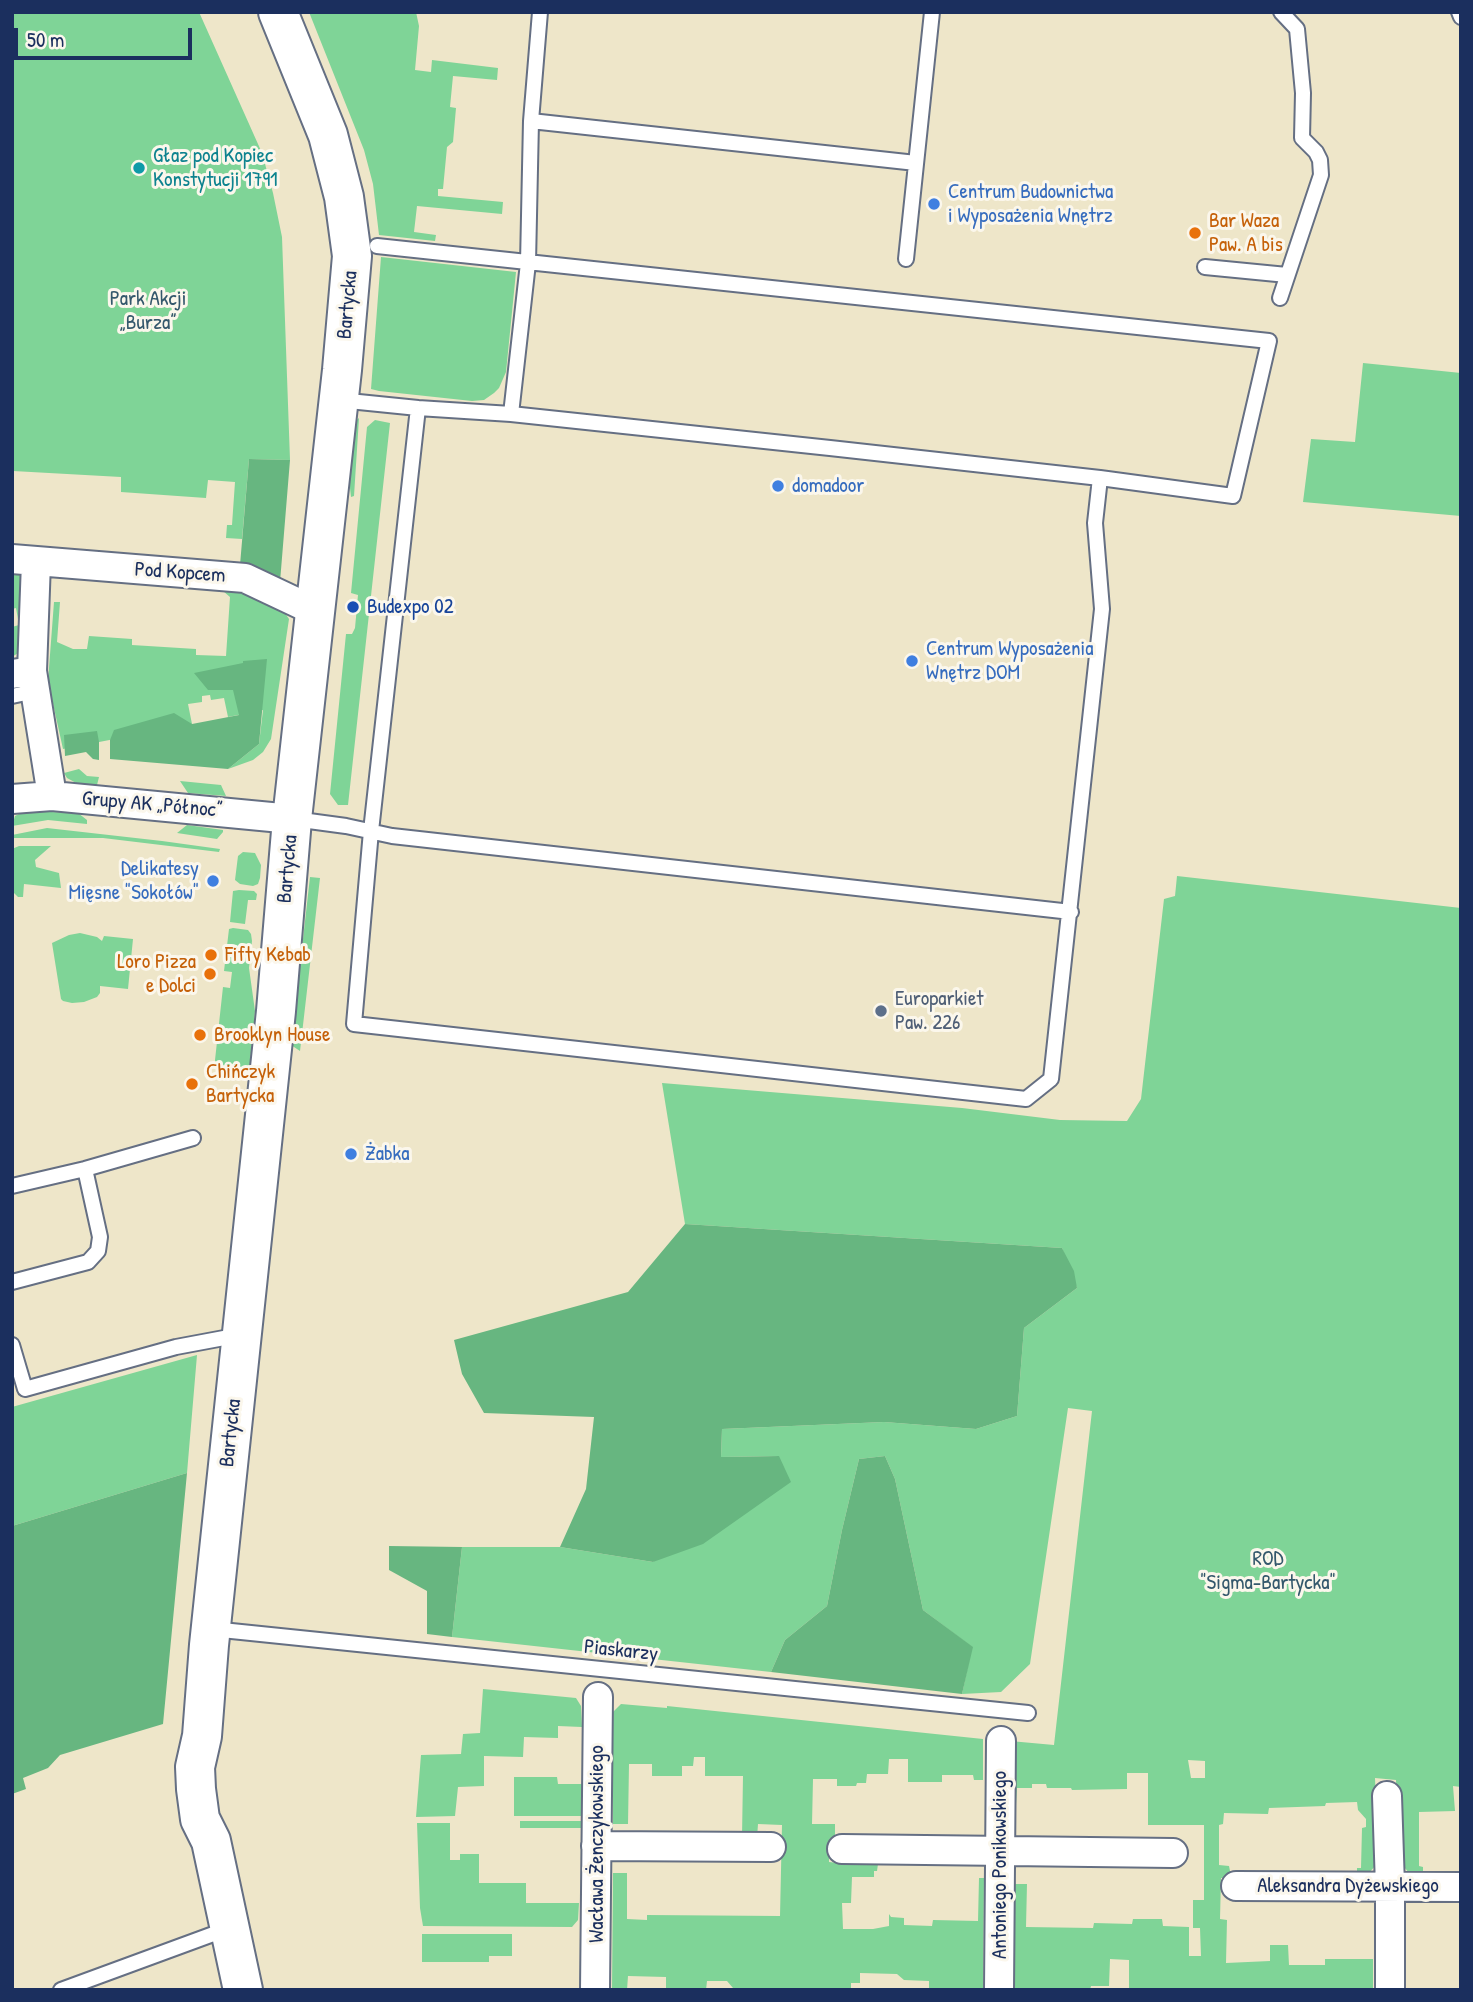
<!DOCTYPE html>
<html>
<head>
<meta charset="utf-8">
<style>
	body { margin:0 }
	#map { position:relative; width:1473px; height:2002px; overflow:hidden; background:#eee6c9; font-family:"Patrick Hand",sans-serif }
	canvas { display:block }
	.frame { position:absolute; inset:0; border:14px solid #1b2f5e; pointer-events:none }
	.scale { position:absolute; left:14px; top:28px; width:178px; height:32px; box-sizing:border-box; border:4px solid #1b2f5e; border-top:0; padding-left:9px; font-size:21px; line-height:24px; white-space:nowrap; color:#1b2f5e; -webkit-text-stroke:5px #fbf7ec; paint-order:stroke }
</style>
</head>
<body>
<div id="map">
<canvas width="1473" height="2002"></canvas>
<div class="frame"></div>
<div class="scale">50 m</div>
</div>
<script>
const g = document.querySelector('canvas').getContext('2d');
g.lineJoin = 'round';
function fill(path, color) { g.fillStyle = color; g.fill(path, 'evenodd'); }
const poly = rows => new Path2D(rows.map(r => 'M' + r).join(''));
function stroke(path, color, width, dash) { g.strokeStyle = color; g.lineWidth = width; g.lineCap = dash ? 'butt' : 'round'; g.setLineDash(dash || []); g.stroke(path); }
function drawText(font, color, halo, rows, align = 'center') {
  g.font = font + ' "Patrick Hand",sans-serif'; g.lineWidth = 6; g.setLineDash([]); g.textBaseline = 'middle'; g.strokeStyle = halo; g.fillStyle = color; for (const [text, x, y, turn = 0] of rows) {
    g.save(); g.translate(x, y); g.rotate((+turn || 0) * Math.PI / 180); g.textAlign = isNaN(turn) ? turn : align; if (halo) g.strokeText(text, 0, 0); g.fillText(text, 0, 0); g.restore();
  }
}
fill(poly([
	[12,12,199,12,262,153,273,193,282,237,290,460,249,459,242,539,226,538,227,525,232,525,235,482,208,480,206,498,121,492,121,477,13,471,12,491],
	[309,12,416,12,419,26,415,70,431,72,432,60,498,68,497,80,453,76,450,107,456,108,453,142,447,147,443,189,438,189,438,196,503,202,502,214,417,206,414,232,436,235,435,241,379,235,373,184,364,150],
	[381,257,516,272,506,372,499,388,494,393,484,400,472,401,379,391,371,389],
	[1363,363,1461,373,1461,516,1303,502,1311,439,1355,442],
	[359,418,354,496,351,497,349,479,352,424],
	[375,420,390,423,348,805,338,805,330,794,346,634,352,634,355,628,358,595,351,593,367,427],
	[12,569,25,570,21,651,12,657,12,627,19,625,16,608,12,609],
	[221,587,238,591,285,613,289,619,271,739,263,752,253,760,228,769,259,744,263,710,228,717,224,698,211,700,210,695,202,696,202,702,188,704,192,724,63,749,48,681,54,602,60,602,57,642,73,649,87,649,89,636,132,639,132,645,196,649,196,655,226,656,230,597,223,591],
	[79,769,87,776,99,777,97,785,78,784,67,778,64,773],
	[180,781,221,785,226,796,188,793],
	[25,811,78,813,87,820,87,824,48,820,12,826,15,816],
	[187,825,223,830,223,832,217,839,177,833],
	[47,828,162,841,220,849,219,852,103,838,12,838,12,835],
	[19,846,51,846,35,860,36,867,59,873,61,888,24,884,23,897,18,897,14,893,12,849],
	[243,852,255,853,261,865,260,878,258,884,253,886,240,884,235,880,238,856],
	[1177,876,1461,908,1461,1787,1453,1786,1455,1811,1419,1812,1419,1866,1423,1867,1423,1877,1410,1874,1404,1867,1397,1831,1396,1780,1375,1778,1378,1859,1376,1865,1368,1874,1357,1876,1357,1868,1361,1868,1362,1828,1366,1827,1366,1819,1358,1810,1357,1802,1326,1803,1325,1806,1269,1808,1268,1814,1224,1813,1223,1824,1219,1825,1219,1865,1229,1866,1230,1871,1243,1871,1240,1877,1221,1878,1220,1919,1227,1920,1226,1963,1270,1961,1270,1945,1288,1945,1289,1965,1325,1965,1325,1959,1373,1959,1373,1990,1129,1990,1129,1960,1110,1959,1109,1986,1091,1986,1090,1990,1015,1990,1015,1884,1027,1884,1026,1927,1093,1928,1094,1923,1132,1924,1133,1919,1162,1919,1163,1926,1189,1927,1189,1956,1201,1956,1200,1928,1193,1928,1193,1900,1204,1900,1204,1825,1148,1825,1148,1773,1127,1773,1127,1789,1072,1790,1071,1788,1047,1788,1046,1784,1032,1784,1032,1788,1017,1788,1016,1804,1009,1804,1010,1741,1054,1745,1092,1411,1068,1408,1030,1664,1001,1692,962,1694,972,1647,923,1610,895,1479,885,1456,859,1459,842,1530,827,1606,785,1640,771,1672,452,1637,462,1547,560,1547,653,1562,779,1456,721,1457,722,1429,884,1422,976,1429,1017,1416,1024,1328,1077,1288,1062,1248,685,1224,662,1083,962,1108,1060,1120,1127,1121,1141,1099,1164,899,1175,896],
	[1188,1760,1205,1761,1205,1778,1191,1778],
	[310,877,320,878,300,1051,291,1045],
	[239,890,254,891,257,894,256,900,248,900,245,924,230,922,233,891],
	[233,928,248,930,251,934,252,941,249,968,255,1011,249,1073,231,1070,230,1076,223,1076,217,1071,215,1060,223,987,230,988,232,972,224,971,229,929],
	[80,933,97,937,102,941,104,936,133,939,128,989,100,986,100,993,97,997,84,1002,72,1003,63,1001,61,999,52,943,69,935],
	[197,1355,187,1473,12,1526,12,1407],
	[483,1689,576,1698,581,1706,582,1727,558,1726,558,1738,524,1737,523,1757,484,1756,484,1786,458,1787,455,1816,416,1817,421,1755,461,1754,463,1734,480,1733],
	[621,1704,667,1708,667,1706,983,1739,983,1780,974,1780,973,1775,942,1775,942,1782,908,1782,908,1759,889,1759,888,1774,867,1774,866,1783,857,1783,856,1786,837,1786,837,1779,813,1779,812,1824,835,1824,835,1843,829,1843,829,1862,838,1863,846,1856,869,1856,878,1864,877,1871,874,1871,874,1877,852,1877,851,1903,842,1903,843,1929,873,1929,889,1926,889,1914,891,1917,904,1918,904,1925,932,1926,933,1920,978,1921,979,1878,984,1878,983,1990,929,1990,929,1981,904,1980,897,1974,860,1973,860,1983,851,1983,851,1988,831,1988,830,1990,748,1990,747,1988,733,1988,727,1981,707,1981,706,1990,666,1990,666,1977,628,1976,627,1990,612,1990,613,1873,627,1873,627,1919,647,1920,647,1915,780,1916,782,1825,758,1824,757,1838,742,1837,743,1776,705,1776,705,1757,694,1757,693,1766,682,1766,682,1776,652,1776,652,1764,629,1764,628,1824,613,1824,613,1712],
	[514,1777,557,1777,558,1784,582,1784,582,1816,514,1816],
	[520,1821,581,1821,581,1828,520,1828],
	[417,1823,450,1823,450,1860,460,1860,460,1854,479,1854,479,1883,526,1883,526,1903,579,1903,578,1920,572,1927,423,1926,420,1908],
	[422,1934,512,1934,512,1956,489,1956,489,1962,422,1962]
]), '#7fd497');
fill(poly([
	[249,459,290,460,280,582,240,565],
	[267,659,259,744,228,769,110,759,110,740,114,730,174,713,192,724,239,715,233,690,208,690,194,673,243,663,243,661],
	[97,731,99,742,99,760,93,759,86,752,65,756,64,735],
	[685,1224,1062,1248,1074,1271,1077,1288,1024,1328,1017,1416,976,1429,884,1422,722,1429,721,1457,779,1456,791,1482,703,1544,653,1562,560,1547,586,1489,594,1417,484,1413,462,1374,454,1340,628,1292],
	[885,1456,895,1479,923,1610,973,1647,962,1694,771,1672,785,1640,827,1606,842,1530,859,1459],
	[187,1473,163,1724,60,1755,48,1768,23,1778,26,1789,12,1794,12,1526],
	[389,1546,462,1547,452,1637,427,1634,427,1591,389,1570]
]), '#67b680');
const lane = poly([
	[1459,12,1461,17],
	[531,121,916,163],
	[377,246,1269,341,1233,496,1100,478,830,448,511,414,418,408,371,831,354,1024,1026,1099,1051,1079,1102,609,1095,523,1100,478],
	[906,259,932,12],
	[1205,267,1287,275],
	[1280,298,1321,175,1320,160,1316,152,1302,138,1303,93,1297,29,1281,12],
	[339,400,418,408],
	[511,414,528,263,531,121,540,12],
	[12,696,35,691],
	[294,819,346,826,392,836,1071,912],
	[12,1186,85,1169,193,1138],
	[12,1282,88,1262,98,1251,100,1237,85,1169],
	[12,1345,25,1389,176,1347,240,1335],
	[212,1629,1028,1713],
	[61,1990,227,1929]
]);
const street = poly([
	[12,559,245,578,317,612],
	[32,671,52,796],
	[12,674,32,671,36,562],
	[12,799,52,796,292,819],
	[1387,1796,1390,1886,1390,1990],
	[596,1846,771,1847],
	[842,1849,1173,1853],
	[1236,1886,1461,1887],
	[595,1990,598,1697],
	[999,1990,1001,1741]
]);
const secondary = poly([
	[243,1990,211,1841,200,1819,196,1789,195,1767,202,1736,209,1645,276,1011,292,819,342,370,352,256,344,197,328,135,278,12]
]);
stroke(lane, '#656f83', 18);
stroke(street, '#656f83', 32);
stroke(secondary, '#656f83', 42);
stroke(lane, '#fff', 14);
stroke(street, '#fff', 28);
stroke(secondary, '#fff', 38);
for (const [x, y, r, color] of [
	[139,168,7,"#0f9aa8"],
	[934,204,7,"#3f7fe0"],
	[1195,233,7,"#e8710a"],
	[778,486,7,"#3f7fe0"],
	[353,607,7,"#1a4fb4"],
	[912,661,7,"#3f7fe0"],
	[213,881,7,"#3f7fe0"],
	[211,955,7,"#e8710a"],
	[210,974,7,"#e8710a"],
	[881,1011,7,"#5c6f8a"],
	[200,1035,7,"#e8710a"],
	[192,1084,7,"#e8710a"],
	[351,1154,7,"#3f7fe0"]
]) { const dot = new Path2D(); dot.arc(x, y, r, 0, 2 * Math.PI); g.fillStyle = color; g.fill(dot); stroke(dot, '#fbf7ec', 2.5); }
drawText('21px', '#0d838f', '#fbf7ec', [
	["Głaz pod Kopiec",153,156],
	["Konstytucji 1791",153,180]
], 'left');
drawText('21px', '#366cbe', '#fbf7ec', [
	["Centrum Budownictwa",948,192],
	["i Wyposażenia Wnętrz",948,216],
	["domadoor",792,486],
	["Centrum Wyposażenia",926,649],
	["Wnętrz DOM",926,673],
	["Delikatesy",199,869,"right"],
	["Mięsne \"Sokołów\"",199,893,"right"],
	["Żabka",365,1154]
], 'left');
drawText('21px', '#c56008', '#fbf7ec', [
	["Bar Waza",1209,221],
	["Paw. A bis",1209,245],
	["Fifty Kebab",225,955],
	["Loro Pizza",196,962,"right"],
	["e Dolci",196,986,"right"],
	["Brooklyn House",214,1035],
	["Chińczyk",206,1072],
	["Bartycka",206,1096]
], 'left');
drawText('21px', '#34586c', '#fbf7ec', [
	["Park Akcji",148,299],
	["„Burza”",148,323],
	["ROD",1268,1559],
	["\"Sigma-Bartycka\"",1268,1583]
]);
drawText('21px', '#1b2f5e', '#fbf7ec', [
	["Bartycka",348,305,-85],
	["Pod Kopcem",180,573,4],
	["Grupy AK „Północ”",152,805,5],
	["Bartycka",288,869,-85],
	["Bartycka",231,1433,-84],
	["Piaskarzy",621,1651,6],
	["Wacława Żenczykowskiego",597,1844,-90],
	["Antoniego Ponikowskiego",1000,1865,-90],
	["Aleksandra Dyżewskiego",1348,1886]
]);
drawText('21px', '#164399', '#fbf7ec', [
	["Budexpo 02",367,607]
], 'left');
drawText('21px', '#4e5e75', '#fbf7ec', [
	["Europarkiet",895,999],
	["Paw. 226",895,1023]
], 'left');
</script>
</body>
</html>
